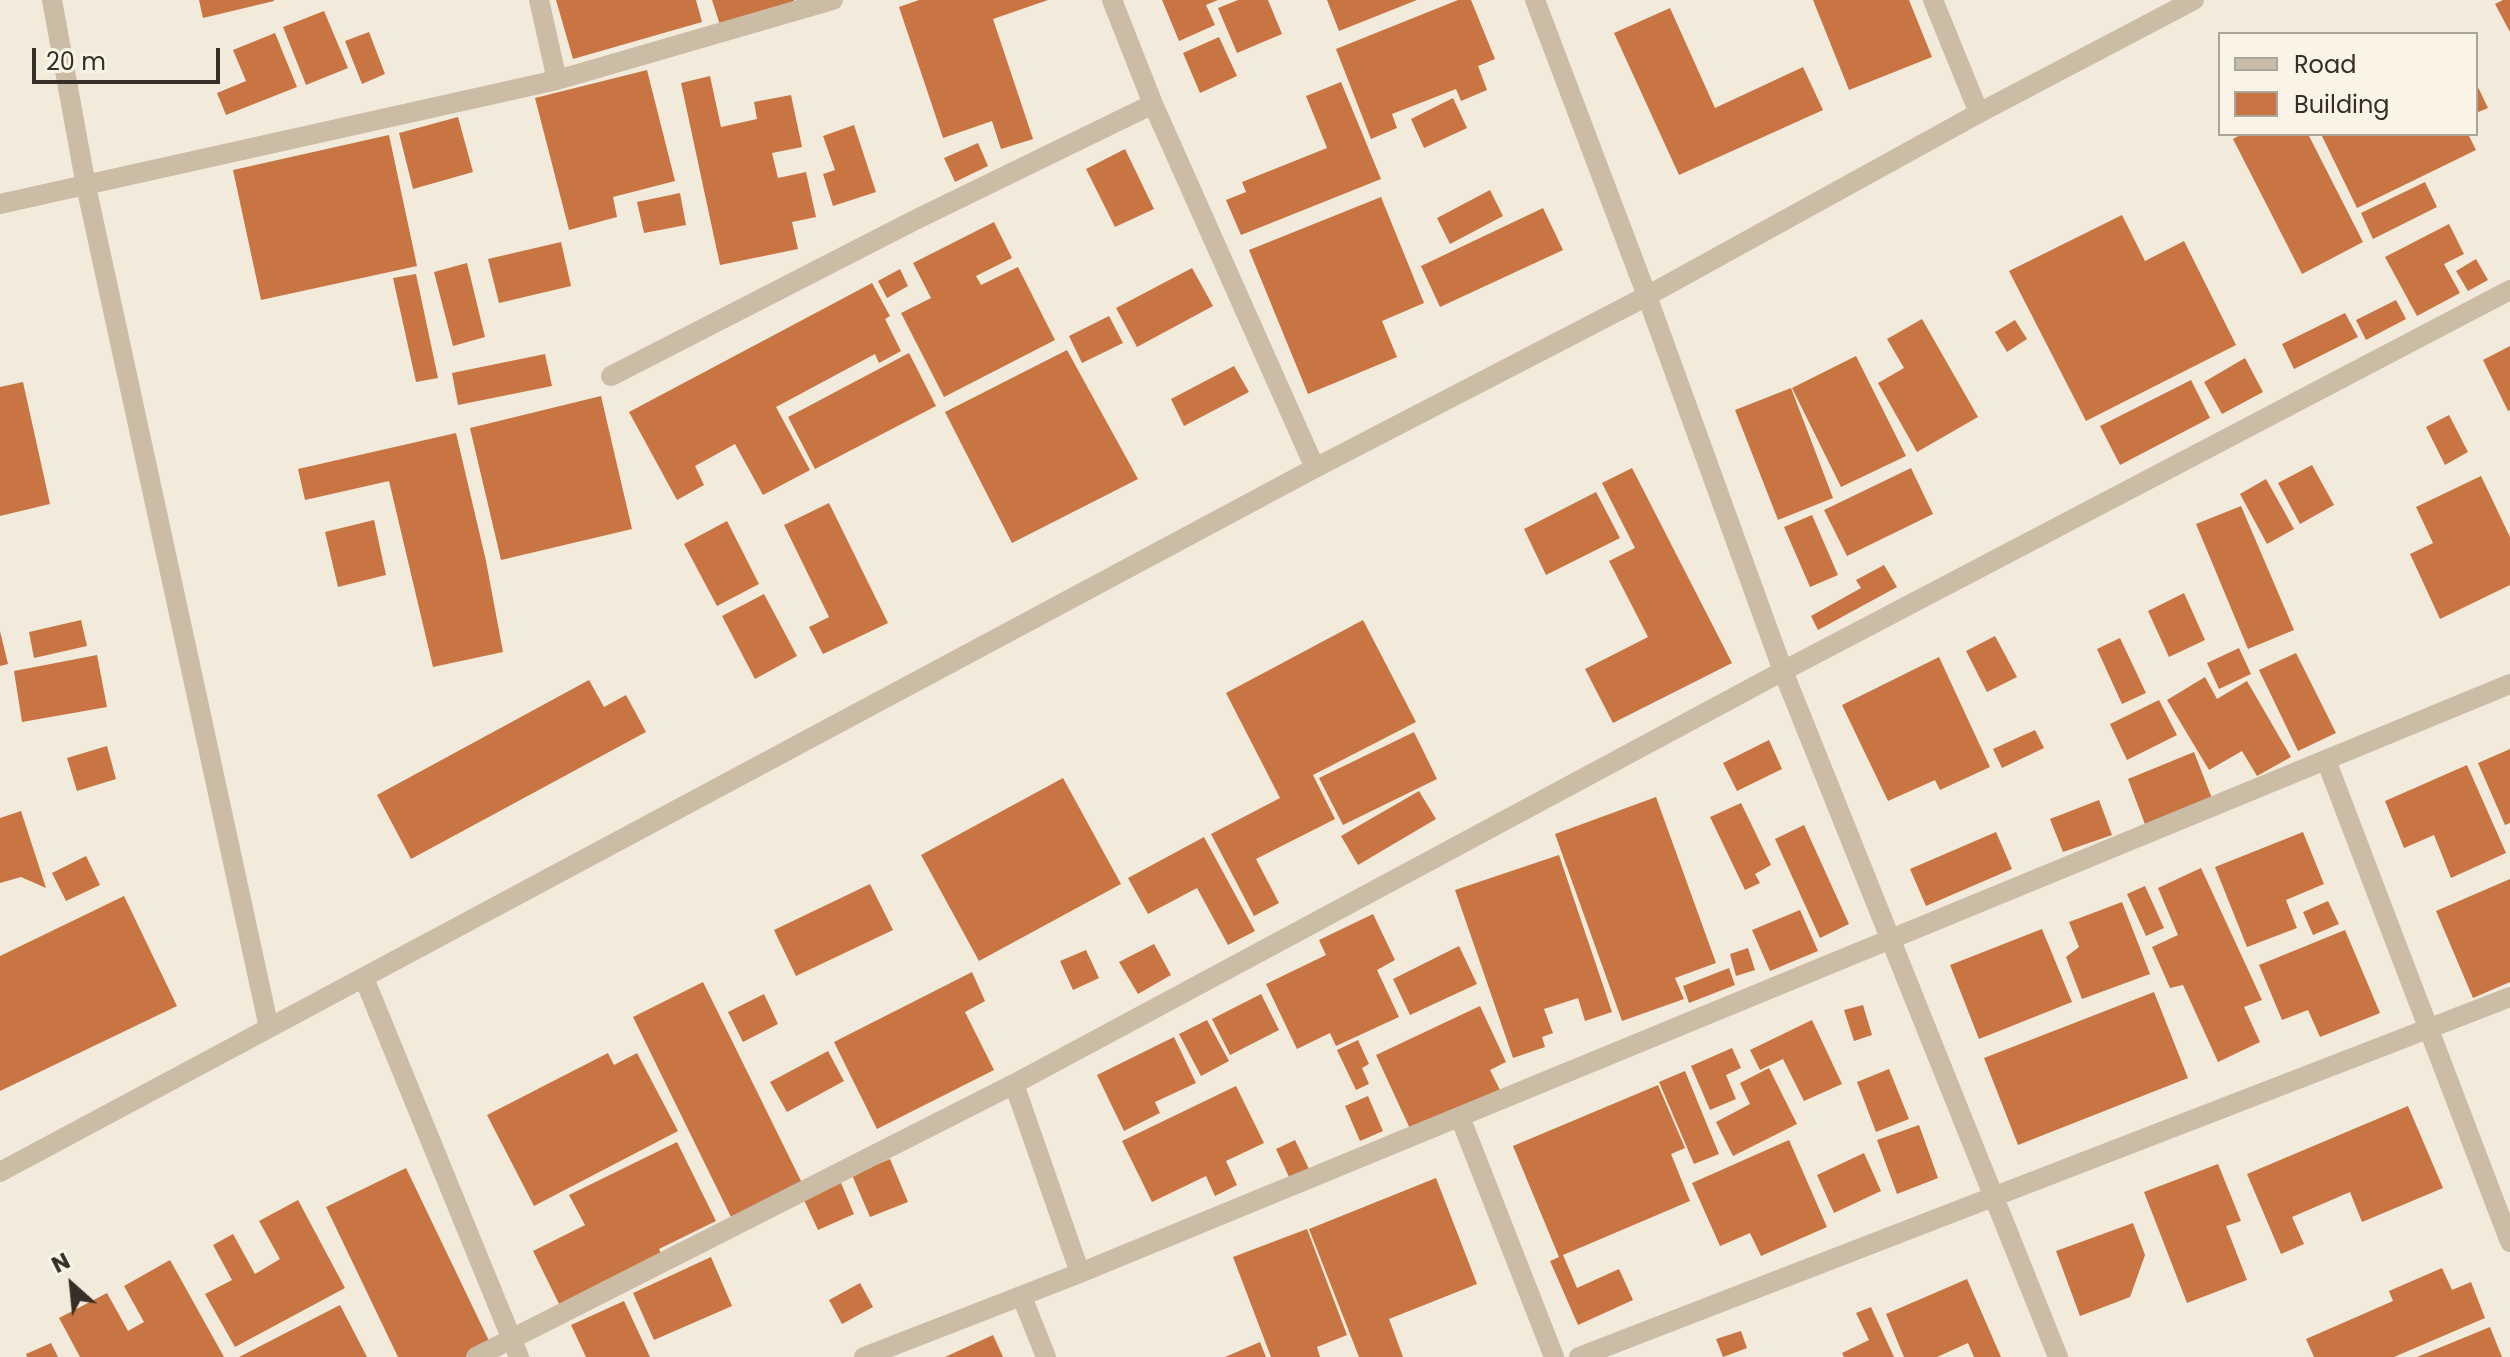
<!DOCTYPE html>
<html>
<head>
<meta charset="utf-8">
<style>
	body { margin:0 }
	#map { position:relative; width:2510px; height:1357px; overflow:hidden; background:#f2eadb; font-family:Poppins,sans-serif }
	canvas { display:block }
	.legend { position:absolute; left:2218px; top:32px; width:260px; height:104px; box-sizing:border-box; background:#faf4e7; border:2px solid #aca59a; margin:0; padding:10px 14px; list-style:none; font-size:24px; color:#372e27 }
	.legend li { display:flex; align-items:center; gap:16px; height:40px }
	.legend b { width:40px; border:2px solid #aca59a }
	.north { position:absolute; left:32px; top:1245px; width:80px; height:80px; -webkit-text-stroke:6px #faf4e7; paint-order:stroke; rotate:333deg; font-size:22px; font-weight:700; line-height:32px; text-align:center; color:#372e27 }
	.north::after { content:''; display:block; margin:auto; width:28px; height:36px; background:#372e27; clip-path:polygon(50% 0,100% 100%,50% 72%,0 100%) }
	.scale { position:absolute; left:32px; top:48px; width:188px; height:36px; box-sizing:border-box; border:4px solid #372e27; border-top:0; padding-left:10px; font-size:24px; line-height:28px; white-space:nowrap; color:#372e27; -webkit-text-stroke:6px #faf4e7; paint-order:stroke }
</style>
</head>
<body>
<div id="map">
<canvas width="2510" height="1357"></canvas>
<ul class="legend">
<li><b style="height:10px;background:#cbbca6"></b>Road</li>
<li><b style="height:22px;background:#c87543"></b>Building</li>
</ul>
<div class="north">N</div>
<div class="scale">20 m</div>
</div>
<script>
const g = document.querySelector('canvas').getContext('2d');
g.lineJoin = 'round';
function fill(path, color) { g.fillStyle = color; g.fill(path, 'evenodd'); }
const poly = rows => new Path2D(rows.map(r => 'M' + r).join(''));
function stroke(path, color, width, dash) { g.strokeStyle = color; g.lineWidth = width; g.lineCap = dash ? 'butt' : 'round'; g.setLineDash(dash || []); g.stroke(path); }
fill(poly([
	[199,0,274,0,274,1,203,18],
	[556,0,696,0,702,22,573,59],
	[712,0,794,0,794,1,720,25],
	[919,0,1048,0,993,19,1033,139,1001,149,992,121,943,138,899,7],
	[1162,0,1218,0,1206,5,1215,25,1179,41],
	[1238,0,1268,0,1282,34,1237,53,1218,8],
	[1327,0,1417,0,1339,31],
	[1458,0,1471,0,1495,59,1478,66,1487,90,1461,101,1456,89,1392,114,1397,128,1371,139,1336,49],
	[1813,0,1909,0,1932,57,1849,90],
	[2503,0,2510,0,2510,32,2495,4],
	[1670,8,1715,108,1803,67,1823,110,1679,175,1614,33],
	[324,11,348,68,306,85,283,27],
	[369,32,385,74,362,84,345,41],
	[275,33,297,87,226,115,217,93,246,81,233,50],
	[1219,37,1237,76,1200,93,1183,53],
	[647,70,675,181,613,197,617,217,569,230,535,98],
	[710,76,721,127,757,119,754,102,791,95,802,147,772,153,778,178,806,172,816,217,792,222,798,249,720,265,681,83],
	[1341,82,1381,179,1241,235,1226,200,1246,192,1242,182,1327,148,1306,96],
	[2476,83,2488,108,2476,113],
	[1453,98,1467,128,1424,148,1411,119],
	[458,117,473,172,413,189,399,133],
	[854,125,876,192,833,206,823,174,835,170,823,136],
	[2242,134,2308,134,2363,242,2302,274,2233,139],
	[2321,134,2468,134,2476,150,2357,208],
	[389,135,417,266,261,300,233,170],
	[978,143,988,166,955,182,944,158],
	[1125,149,1154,209,1115,227,1086,169],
	[2425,182,2437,207,2373,239,2361,213],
	[1490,190,1503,216,1450,244,1437,218],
	[680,193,686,225,644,233,637,202],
	[1381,197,1424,303,1382,321,1397,357,1308,394,1249,250],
	[1543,208,1563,250,1440,307,1421,266],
	[2122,215,2145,261,2184,241,2236,345,2086,421,2009,271],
	[994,222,1012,258,976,276,981,285,1018,267,1055,340,944,397,901,313,931,298,913,263],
	[2449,224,2464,254,2444,264,2460,293,2417,316,2385,257],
	[561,242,571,286,499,303,488,259],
	[2476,259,2488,280,2468,291,2456,271],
	[467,263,485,337,453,346,434,272],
	[1192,268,1213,306,1137,347,1116,308],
	[900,269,908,286,887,298,878,281],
	[416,274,438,378,416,382,393,278],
	[872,283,890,316,885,319,901,351,879,363,875,354,776,407,810,470,763,495,735,444,695,466,704,485,677,500,629,412],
	[2396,300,2406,319,2366,340,2356,320],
	[2345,313,2358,337,2294,369,2282,344],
	[1109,316,1123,343,1082,363,1069,336],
	[1922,319,1978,417,1917,452,1878,383,1904,368,1887,339],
	[2015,320,2027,339,2007,352,1995,332],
	[2510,346,2510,410,2508,411,2483,360],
	[1067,350,1138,479,1012,543,945,412],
	[909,353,936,406,815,469,788,417],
	[545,354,552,386,458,405,452,373],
	[1856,356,1906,456,1841,487,1792,388],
	[2245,358,2263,392,2222,414,2204,382],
	[1234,366,1249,392,1184,426,1171,399],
	[2191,380,2210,418,2120,465,2100,426],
	[23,382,50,504,0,516,0,387],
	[1791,388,1833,498,1778,520,1735,410],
	[601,396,632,529,501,560,470,428],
	[2449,415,2468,452,2445,465,2426,427],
	[456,433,486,561,503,652,433,667,389,481,305,500,298,469],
	[2312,465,2334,505,2300,524,2278,483],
	[1632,468,1732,663,1613,723,1585,669,1648,637,1609,561,1635,548,1602,483],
	[1911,468,1933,514,1847,556,1824,510],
	[2481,476,2510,537,2510,585,2440,619,2410,554,2433,543,2416,507],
	[2266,479,2294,529,2267,544,2240,494],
	[1596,492,1620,538,1546,575,1524,529],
	[829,503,888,623,823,654,809,627,829,617,784,525],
	[2241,506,2294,630,2248,649,2196,524],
	[1812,515,1838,575,1810,587,1784,527],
	[374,520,386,575,338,587,325,532],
	[727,521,759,584,717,606,684,544],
	[1884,565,1897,587,1818,630,1811,616,1861,588,1856,580],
	[2184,593,2205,640,2169,657,2148,611],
	[764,594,797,656,755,679,722,616],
	[81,620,87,646,34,658,29,632],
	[1363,620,1416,722,1313,775,1335,819,1256,859,1279,903,1254,916,1211,834,1280,798,1226,693],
	[0,631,8,664,0,666],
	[1995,636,2017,677,1987,692,1966,651],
	[2120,638,2146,693,2122,704,2097,649],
	[2239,648,2251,674,2219,689,2207,663],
	[2296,653,2336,733,2298,751,2259,670],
	[97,655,107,707,22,722,14,671],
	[1939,657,1990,767,1940,790,1935,780,1888,801,1842,705],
	[2205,677,2217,699,2247,681,2291,757,2257,776,2242,751,2209,770,2167,700],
	[589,680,604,707,626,695,646,732,411,859,377,795],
	[2159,700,2177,735,2127,760,2110,724],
	[2035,730,2044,748,2002,768,1993,749],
	[1414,732,1437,779,1343,825,1319,778],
	[1769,740,1782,769,1737,791,1723,763],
	[107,746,116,779,77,791,67,758],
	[2510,749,2510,823,2505,825,2478,763],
	[2194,752,2213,801,2146,827,2128,779],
	[2467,765,2506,853,2451,878,2434,835,2404,848,2385,801],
	[1063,778,1121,884,979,961,921,855],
	[1419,791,1436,819,1358,865,1341,836],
	[1656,797,1716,963,1675,978,1684,999,1622,1021,1555,834],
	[2099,800,2112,835,2063,852,2050,819],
	[1741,803,1771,865,1755,874,1760,883,1745,890,1710,817],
	[21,811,46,888,21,877,0,883,0,818],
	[1804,825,1849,924,1820,938,1775,839],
	[1996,832,2012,869,1926,906,1910,869],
	[2303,832,2324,884,2286,900,2297,928,2247,947,2215,867],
	[1204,837,1255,931,1228,945,1197,888,1148,914,1128,878],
	[1559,855,1612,1012,1585,1021,1578,998,1544,1009,1553,1033,1542,1037,1545,1047,1513,1058,1455,890],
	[86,856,100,885,66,901,52,873],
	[2201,868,2262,1000,2244,1007,2260,1042,2218,1062,2183,985,2170,988,2152,947,2178,935,2158,888],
	[2510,879,2510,982,2473,998,2436,911],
	[870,884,893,930,796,976,774,930],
	[2145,886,2164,928,2146,936,2127,894],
	[124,896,177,1006,0,1091,0,956],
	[2328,901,2339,924,2313,935,2303,912],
	[2122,902,2150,974,2082,999,2066,957,2079,947,2069,922],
	[1800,910,1818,951,1770,971,1752,930],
	[1373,914,1395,960,1377,970,1399,1017,1336,1046,1330,1033,1297,1049,1266,984,1326,955,1319,940],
	[2042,929,2072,1002,1979,1039,1950,965],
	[2345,930,2380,1013,2320,1037,2308,1010,2282,1020,2259,965],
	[1154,944,1171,975,1138,994,1119,962],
	[1459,946,1477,984,1410,1015,1393,979],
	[1748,948,1755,970,1736,976,1730,954],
	[1086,950,1099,978,1073,990,1060,961],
	[1729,968,1735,985,1689,1003,1683,986],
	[972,972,985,1001,965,1012,994,1070,877,1129,834,1042],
	[703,982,802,1183,732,1219,633,1017],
	[2154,992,2188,1078,2018,1145,1984,1058],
	[764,994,778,1024,743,1042,728,1012],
	[1261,994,1279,1030,1230,1055,1212,1019],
	[1863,1005,1872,1035,1854,1041,1844,1010],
	[1480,1006,1506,1062,1490,1070,1501,1092,1412,1133,1376,1055],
	[1207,1020,1229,1061,1201,1076,1179,1034],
	[1812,1020,1842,1084,1804,1101,1783,1059,1760,1070,1750,1050],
	[1174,1037,1196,1083,1155,1102,1160,1113,1124,1131,1097,1075],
	[1358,1040,1369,1064,1362,1068,1369,1084,1356,1090,1337,1050],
	[1732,1048,1741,1068,1726,1075,1736,1099,1710,1110,1691,1066],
	[828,1051,844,1081,787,1112,770,1082],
	[608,1053,614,1065,637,1053,678,1131,534,1206,487,1115],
	[1769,1068,1797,1124,1733,1156,1716,1122,1750,1104,1740,1083],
	[1889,1069,1909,1119,1876,1132,1857,1082],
	[1685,1071,1719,1154,1694,1164,1659,1082],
	[1658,1085,1685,1148,1671,1154,1690,1201,1563,1255,1577,1288,1619,1269,1633,1300,1578,1325,1550,1261,1559,1257,1513,1146],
	[1236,1086,1264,1143,1226,1161,1237,1185,1215,1196,1206,1176,1152,1202,1122,1141],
	[1368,1096,1383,1131,1360,1141,1345,1106],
	[2408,1106,2443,1188,2362,1222,2350,1192,2292,1217,2304,1244,2281,1254,2247,1174],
	[1919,1125,1938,1178,1897,1194,1877,1140],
	[1295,1140,1309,1169,1290,1179,1276,1149],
	[1789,1140,1827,1227,1761,1256,1750,1233,1720,1246,1692,1183],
	[677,1142,716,1221,659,1249,663,1258,561,1308,533,1251,585,1225,569,1195],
	[1864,1153,1881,1191,1834,1213,1817,1175],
	[890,1159,908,1202,870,1217,852,1175],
	[2218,1164,2241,1221,2226,1226,2247,1280,2187,1303,2144,1192],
	[406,1168,491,1345,466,1357,398,1357,326,1207],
	[1436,1178,1477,1284,1389,1319,1403,1357,1359,1357,1309,1229],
	[841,1183,854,1214,818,1230,804,1200],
	[298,1200,345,1288,235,1347,205,1294,232,1280,213,1245,233,1234,255,1274,280,1259,259,1221],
	[2133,1223,2145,1255,2130,1297,2080,1316,2056,1251],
	[1307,1229,1347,1335,1317,1347,1320,1357,1271,1357,1233,1257],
	[711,1257,732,1306,654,1340,633,1293],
	[170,1260,224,1357,80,1357,59,1318,107,1293,128,1331,144,1322,124,1286],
	[2442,1268,2452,1290,2471,1282,2485,1318,2394,1357,2314,1357,2306,1339,2393,1301,2389,1291],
	[1967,1279,2001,1357,1974,1357,1968,1343,1937,1357,1904,1357,1886,1314],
	[860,1283,873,1307,842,1324,829,1300],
	[624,1301,650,1357,586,1357,571,1325],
	[340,1305,367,1357,239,1357],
	[1871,1307,1894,1357,1844,1357,1842,1353,1869,1340,1856,1313],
	[2490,1327,2502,1357,2417,1357],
	[1741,1331,1747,1348,1723,1357,1716,1339],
	[993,1335,1003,1357,945,1357],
	[1260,1342,1266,1357,1225,1357],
	[51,1343,58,1357,27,1357,26,1354]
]), '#c87543');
stroke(poly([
	[52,0,86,186,269,1028],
	[539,0,557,80],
	[1112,0,1153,104,1315,468],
	[1535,0,1647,296,1783,671,2058,1357],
	[1933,0,1979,113],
	[0,204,557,80,833,0],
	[611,376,915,220,1153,104],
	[2326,760,2510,1242],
	[364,978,519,1357],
	[1014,1084,1080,1273],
	[1460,1117,1554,1357],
	[0,1172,1315,468,1647,296,1979,113,2194,0],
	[1022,1297,1046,1357],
	[476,1357,1014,1084,1783,671,2510,290],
	[864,1357,1080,1273,2510,684],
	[1579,1357,2510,997]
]), '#cbbca6', 20);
</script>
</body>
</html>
